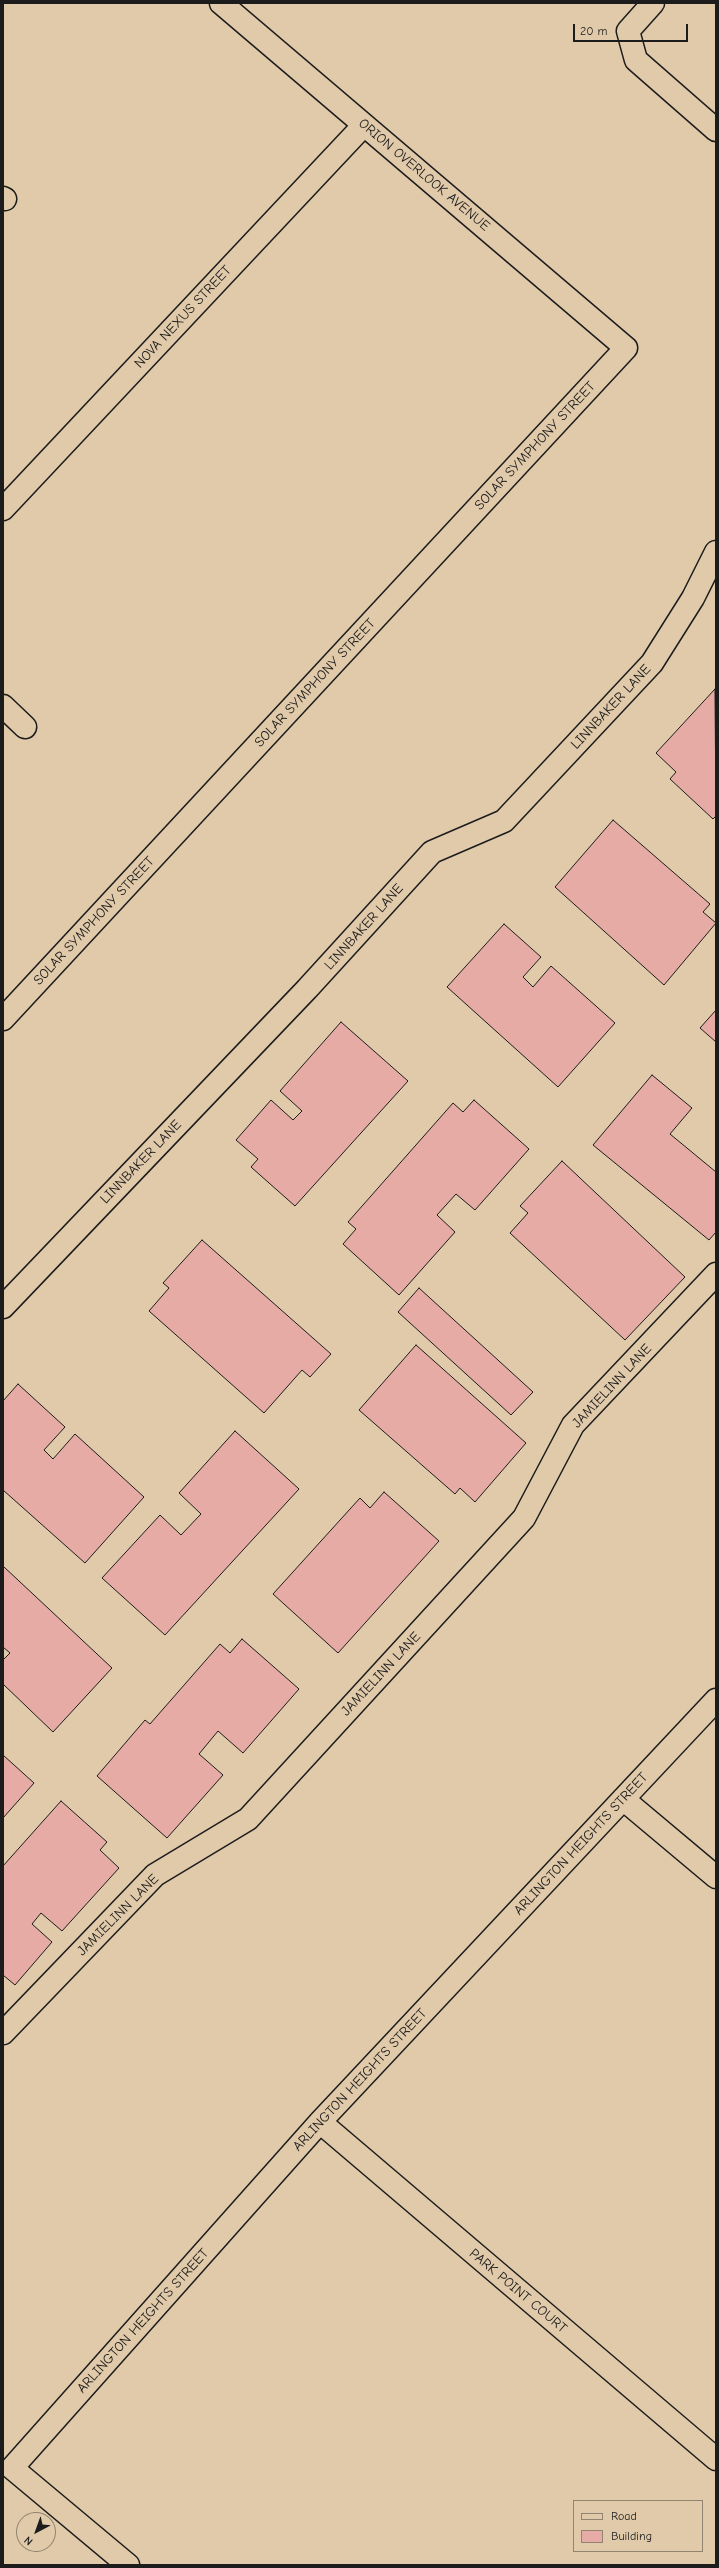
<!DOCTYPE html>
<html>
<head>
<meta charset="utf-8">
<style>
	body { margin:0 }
	#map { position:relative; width:719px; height:2568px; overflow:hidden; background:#e1caaa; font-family:"Comic Neue",sans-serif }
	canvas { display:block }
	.frame { position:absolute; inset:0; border:4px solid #1c1c1c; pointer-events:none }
	.legend { position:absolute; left:573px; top:2500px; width:130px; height:52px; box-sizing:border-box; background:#e1caaa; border:1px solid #928471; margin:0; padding:5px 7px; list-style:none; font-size:12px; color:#1c1c1c }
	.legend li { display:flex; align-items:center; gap:8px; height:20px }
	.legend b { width:20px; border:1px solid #928471 }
	.north { position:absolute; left:16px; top:2512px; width:40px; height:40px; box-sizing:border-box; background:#e1caaa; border:1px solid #928471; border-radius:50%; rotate:221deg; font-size:11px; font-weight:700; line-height:16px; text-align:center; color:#1c1c1c }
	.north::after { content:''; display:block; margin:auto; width:14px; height:18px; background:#1c1c1c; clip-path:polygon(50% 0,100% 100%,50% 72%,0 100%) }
	.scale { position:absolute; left:573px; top:24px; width:115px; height:18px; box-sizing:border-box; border:2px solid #1c1c1c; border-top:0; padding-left:5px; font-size:12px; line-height:14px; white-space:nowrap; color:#1c1c1c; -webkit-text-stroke:3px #e1caaa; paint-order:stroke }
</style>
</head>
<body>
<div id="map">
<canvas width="719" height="2568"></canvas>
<div class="frame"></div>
<ul class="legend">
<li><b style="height:5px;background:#e1caaa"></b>Road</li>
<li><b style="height:11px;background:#e6aba4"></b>Building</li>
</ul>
<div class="north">N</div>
<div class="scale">20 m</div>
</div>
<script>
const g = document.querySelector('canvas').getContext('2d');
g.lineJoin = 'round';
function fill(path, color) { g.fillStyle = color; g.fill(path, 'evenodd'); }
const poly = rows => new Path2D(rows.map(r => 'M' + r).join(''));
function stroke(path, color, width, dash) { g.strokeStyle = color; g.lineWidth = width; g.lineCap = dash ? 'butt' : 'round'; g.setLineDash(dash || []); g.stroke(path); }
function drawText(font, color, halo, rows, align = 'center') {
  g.font = font + ' "Comic Neue",sans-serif'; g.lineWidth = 3; g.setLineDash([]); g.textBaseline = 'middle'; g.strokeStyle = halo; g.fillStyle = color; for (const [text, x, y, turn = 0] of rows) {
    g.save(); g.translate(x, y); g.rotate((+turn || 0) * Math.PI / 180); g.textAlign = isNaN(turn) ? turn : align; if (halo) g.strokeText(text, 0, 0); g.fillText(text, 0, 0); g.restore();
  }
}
const building = poly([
	[715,689,716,816,713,819,670,779,676,772,656,753,715,689],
	[613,820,710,904,703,912,716,923,664,985,555,887,613,820],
	[504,924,541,957,523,977,533,987,551,966,615,1023,558,1087,447,987,504,924],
	[716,1010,716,1042,700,1028,716,1010],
	[341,1022,408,1081,295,1206,251,1167,258,1159,236,1140,271,1100,293,1120,302,1111,280,1091,341,1022],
	[652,1075,692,1108,670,1134,716,1172,716,1232,709,1240,593,1145,652,1075],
	[474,1100,529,1149,475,1210,456,1194,437,1215,455,1232,399,1295,343,1244,356,1229,348,1222,453,1103,463,1112,474,1100],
	[562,1161,685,1277,625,1340,510,1233,528,1213,520,1206,562,1161],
	[202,1240,331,1354,310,1377,302,1370,264,1413,149,1311,169,1288,163,1283,202,1240],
	[419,1288,533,1392,511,1415,398,1312,419,1288],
	[416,1345,526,1443,475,1502,460,1488,455,1494,359,1410,416,1345],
	[18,1384,65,1427,44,1450,53,1459,75,1434,144,1497,85,1563,3,1490,3,1401,18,1384],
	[235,1431,299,1489,165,1635,102,1578,160,1515,181,1535,201,1514,179,1493,235,1431],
	[384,1492,439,1541,338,1653,273,1594,360,1498,370,1508,384,1492],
	[3,1566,112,1668,53,1732,3,1684,3,1660,10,1653,3,1647,3,1566],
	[242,1639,299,1689,243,1753,218,1731,199,1754,223,1775,167,1838,97,1776,145,1720,150,1724,220,1644,230,1653,242,1639],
	[3,1755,34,1783,3,1818,3,1755],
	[61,1801,107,1842,100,1850,119,1868,62,1931,41,1913,32,1924,52,1942,15,1985,3,1975,3,1866,61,1801]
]);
fill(building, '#e6aba4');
stroke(building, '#1c1c1c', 1);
const minor = poly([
	[653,3,628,31,636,60,716,130],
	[3,198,5,199],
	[3,509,364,125],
	[3,706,25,727],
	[3,1019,626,348,221,3],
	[3,1307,307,989,432,852,504,821,652,663,693,598,716,552],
	[623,1799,716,1877],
	[3,2033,155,1875,248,1819,524,1518,573,1425,716,1274],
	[320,2122,716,2459],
	[128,2565,12,2468,320,2122,716,1700]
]);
stroke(minor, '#1c1c1c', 25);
stroke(minor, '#e1caaa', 22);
drawText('14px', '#1c1c1c', '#e1caaa', [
	["ORION OVERLOOK AVENUE",424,175,40],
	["NOVA NEXUS STREET",183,317,-47],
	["SOLAR SYMPHONY STREET",535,446,-47],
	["SOLAR SYMPHONY STREET",315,683,-47],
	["LINNBAKER LANE",611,707,-47],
	["SOLAR SYMPHONY STREET",94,921,-47],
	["LINNBAKER LANE",364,927,-48],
	["LINNBAKER LANE",141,1162,-46],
	["JAMIELINN LANE",612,1386,-47],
	["JAMIELINN LANE",381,1674,-47],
	["ARLINGTON HEIGHTS STREET",581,1844,-47],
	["JAMIELINN LANE",118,1915,-45],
	["ARLINGTON HEIGHTS STREET",360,2080,-47],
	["PARK POINT COURT",518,2291,40],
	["ARLINGTON HEIGHTS STREET",143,2321,-48]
]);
</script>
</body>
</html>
